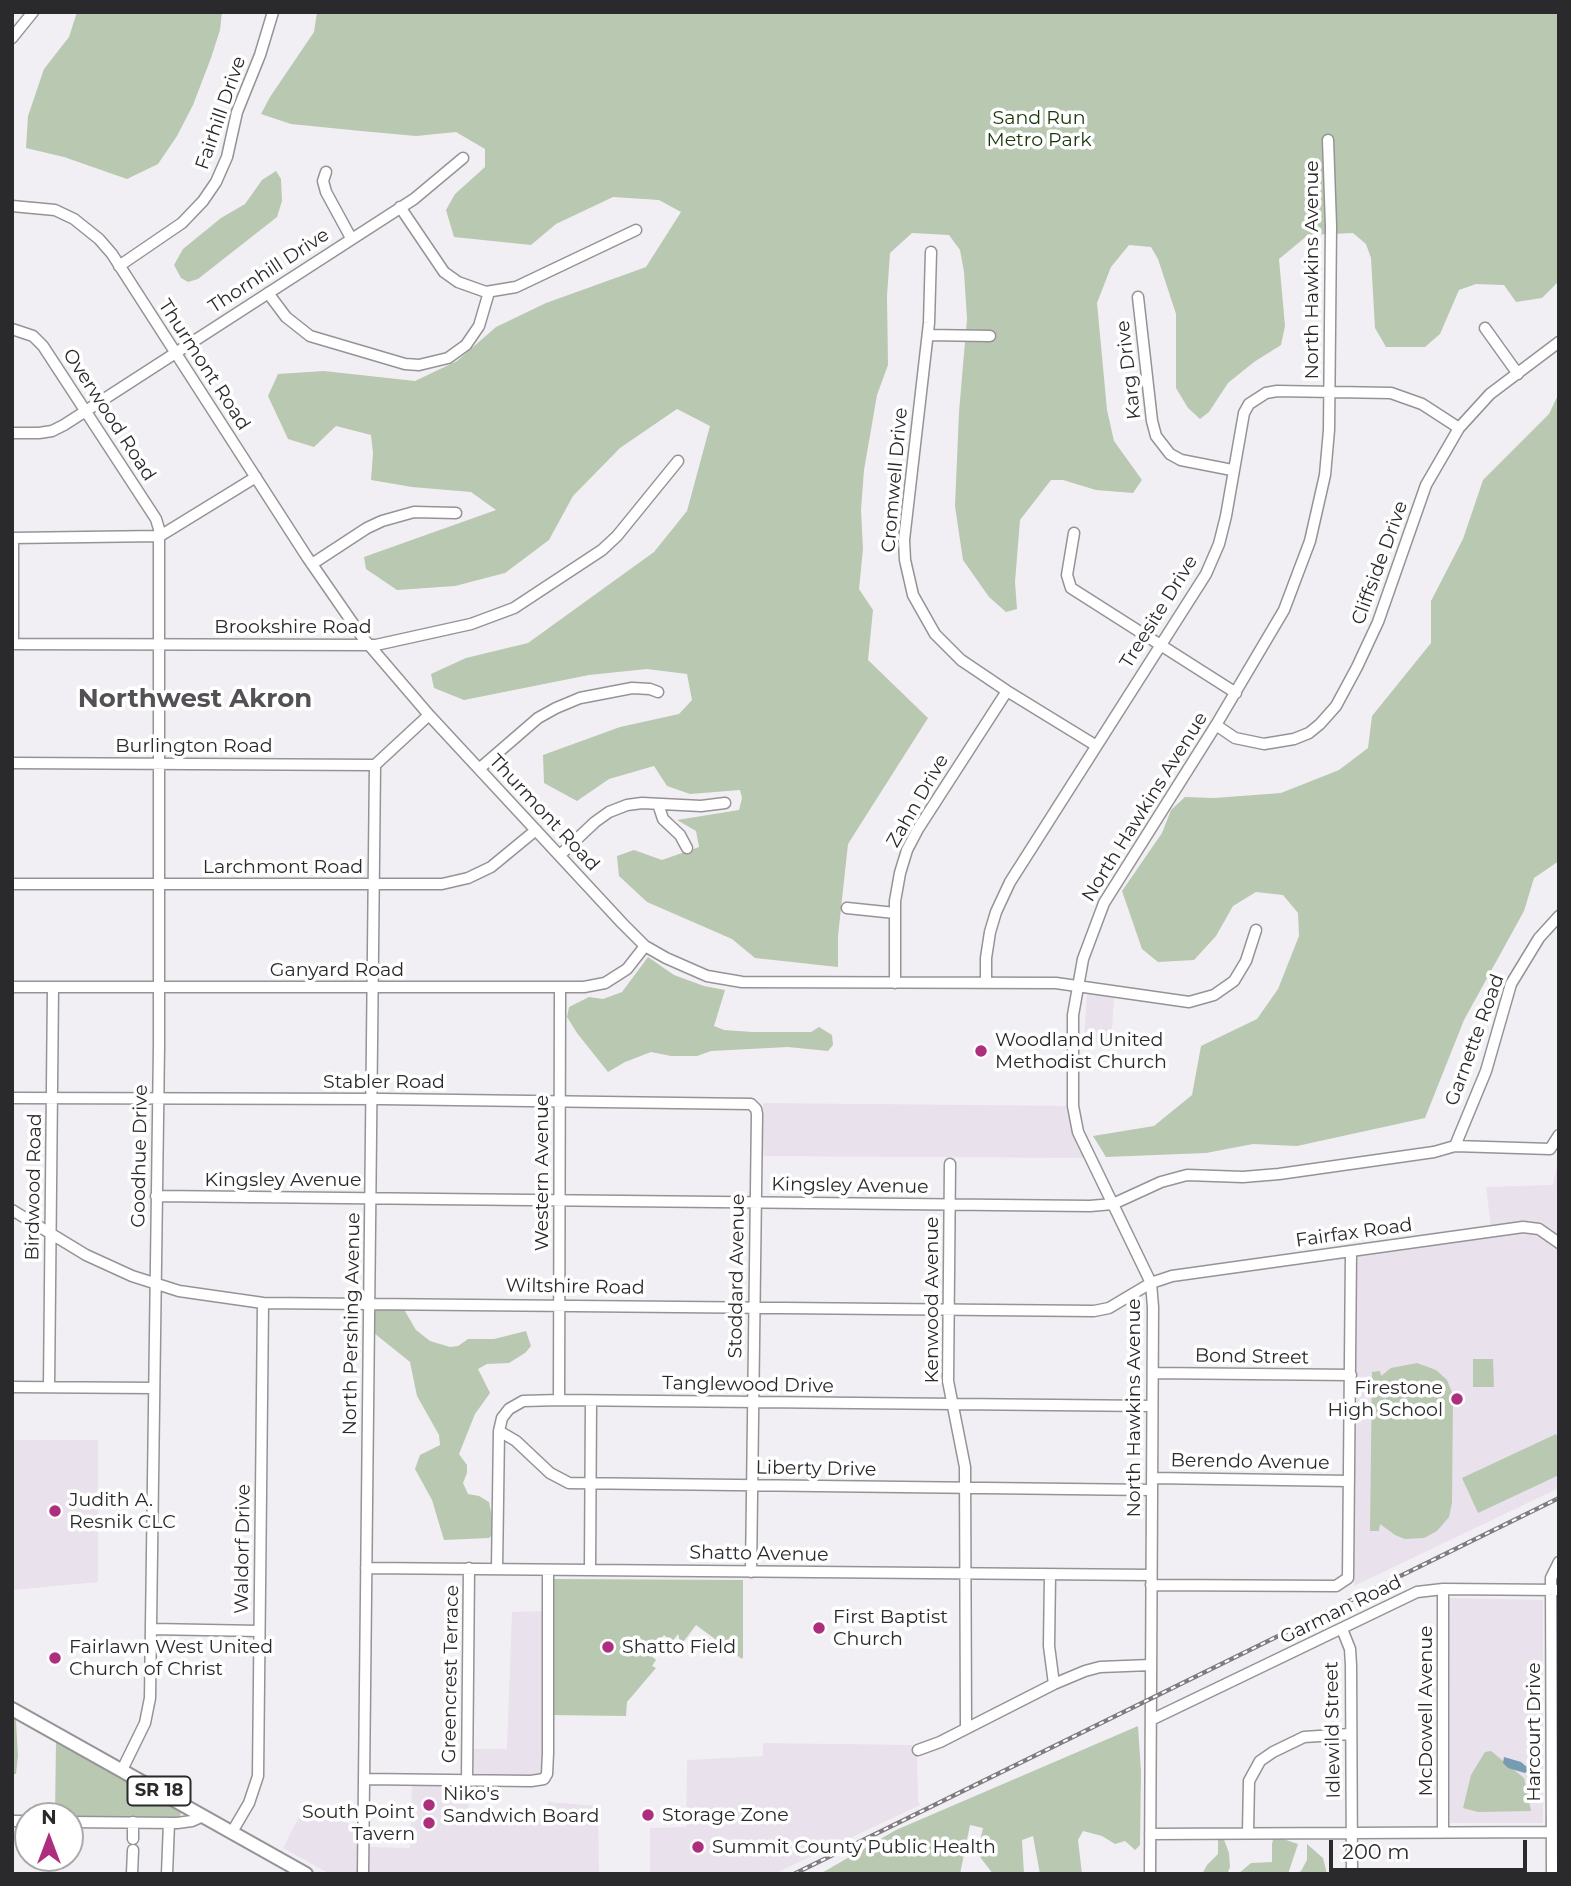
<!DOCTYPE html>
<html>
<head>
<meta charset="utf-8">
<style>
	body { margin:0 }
	#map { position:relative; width:1571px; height:1886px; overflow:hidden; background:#f2eff4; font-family:Montserrat,sans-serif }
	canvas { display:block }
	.frame { position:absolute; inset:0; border:14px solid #2a292b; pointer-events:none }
	.north { position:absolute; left:14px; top:1802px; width:70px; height:70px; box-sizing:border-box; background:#fff; border:2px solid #aaa9aa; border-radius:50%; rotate:0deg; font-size:19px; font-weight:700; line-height:28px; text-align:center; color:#2a292b }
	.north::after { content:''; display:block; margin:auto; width:24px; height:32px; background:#ad2e7d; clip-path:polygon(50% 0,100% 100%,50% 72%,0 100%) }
	.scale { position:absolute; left:1329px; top:1840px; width:198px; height:32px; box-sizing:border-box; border:4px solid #2a292b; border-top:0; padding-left:9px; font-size:21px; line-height:24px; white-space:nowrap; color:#2a292b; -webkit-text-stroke:5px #fff; paint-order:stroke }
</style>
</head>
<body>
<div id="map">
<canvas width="1571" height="1886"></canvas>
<div class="frame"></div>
<div class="north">N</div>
<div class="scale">200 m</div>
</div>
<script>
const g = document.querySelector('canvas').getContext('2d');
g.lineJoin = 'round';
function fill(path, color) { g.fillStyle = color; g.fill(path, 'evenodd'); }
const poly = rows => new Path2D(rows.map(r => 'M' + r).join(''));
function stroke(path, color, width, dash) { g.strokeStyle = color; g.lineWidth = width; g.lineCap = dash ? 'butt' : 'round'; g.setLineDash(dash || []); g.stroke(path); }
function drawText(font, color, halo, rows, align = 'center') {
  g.font = font + ' Montserrat,sans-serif'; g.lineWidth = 7; g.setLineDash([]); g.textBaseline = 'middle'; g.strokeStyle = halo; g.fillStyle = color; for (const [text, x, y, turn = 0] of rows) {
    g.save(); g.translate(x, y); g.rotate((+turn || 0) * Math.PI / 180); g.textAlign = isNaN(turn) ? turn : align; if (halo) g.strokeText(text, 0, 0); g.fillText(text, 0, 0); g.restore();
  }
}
fill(poly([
	[1087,993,1114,998,1111,1043,1084,1042],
	[763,1103,1073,1106,1089,1158,763,1156],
	[1559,1155,1559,1488,1354,1586,1357,1254,1492,1235,1486,1187,1553,1185],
	[12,1440,98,1440,98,1582,12,1590],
	[1449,1598,1543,1600,1543,1823,1450,1823],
	[545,1611,542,1772,535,1777,474,1776,471,1749,507,1749,512,1612],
	[763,1743,912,1745,917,1755,918,1801,920,1805,774,1874,650,1874,650,1828,686,1827,687,1760,763,1756],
	[412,1782,469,1784,468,1820,547,1819,548,1802,598,1806,599,1874,330,1874,283,1848,301,1813,345,1822,356,1827,370,1847,410,1848]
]), '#e9e1ec');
fill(poly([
	[77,12,222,12,220,30,211,58,193,105,177,136,158,164,127,179,64,157,26,148,28,116,44,69,69,37],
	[317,12,1559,12,1559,281,1542,298,1516,302,1504,285,1476,284,1459,290,1440,334,1425,347,1386,347,1375,328,1371,258,1366,244,1353,233,1308,235,1279,259,1285,326,1281,345,1254,362,1228,383,1209,412,1200,419,1188,408,1176,388,1176,314,1158,259,1151,247,1129,245,1111,267,1097,303,1107,410,1114,441,1142,480,1133,493,1096,490,1063,480,1051,480,1020,520,1015,582,1017,609,1006,612,989,597,963,560,955,506,959,412,967,319,964,272,960,250,949,235,912,233,890,253,887,296,888,365,877,395,864,470,861,510,863,549,859,589,873,610,868,660,928,718,848,844,838,936,838,967,755,958,732,939,647,902,619,876,617,856,634,850,662,860,699,847,696,831,677,820,739,810,742,798,740,790,690,794,667,786,654,766,609,779,577,801,544,783,543,755,620,727,679,714,692,700,687,674,647,669,589,675,464,700,434,688,431,674,466,658,528,643,654,552,687,511,710,426,677,409,620,448,573,496,549,540,505,573,455,586,397,590,366,569,364,557,496,510,471,492,412,487,371,480,373,453,371,435,336,426,314,447,288,439,268,396,278,374,324,371,415,381,457,361,496,327,546,303,646,267,681,212,659,200,613,197,556,224,531,245,454,237,446,210,455,194,485,167,485,149,456,132,416,136,361,131,291,124,261,114,270,97,314,32],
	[276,171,281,179,282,201,277,217,198,279,188,282,181,278,174,265,183,249,221,218,245,204,262,180],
	[1559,393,1559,861,1534,878,1524,911,1464,1020,1425,1118,1297,1146,1253,1144,1206,1153,1106,1157,1093,1136,1154,1126,1192,1095,1201,1046,1257,1019,1278,989,1299,936,1298,913,1283,895,1256,892,1233,906,1216,936,1194,960,1158,962,1142,949,1122,891,1162,833,1171,810,1185,797,1214,798,1281,793,1339,770,1368,748,1372,716,1431,643,1431,601,1463,539,1483,480,1549,414],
	[648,957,674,975,704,986,725,990,714,1026,724,1030,752,1032,811,1032,819,1027,832,1035,833,1045,828,1051,788,1047,711,1051,697,1056,671,1056,651,1052,625,1062,608,1072,577,1033,567,1017,569,1007,589,997,603,999,622,992],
	[402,1306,416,1330,430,1341,450,1347,458,1346,468,1339,494,1339,526,1331,531,1346,525,1353,509,1363,487,1364,478,1369,490,1393,475,1414,459,1454,467,1465,467,1473,463,1483,468,1494,479,1496,489,1502,495,1532,489,1538,444,1540,432,1500,415,1469,420,1455,440,1445,439,1435,417,1396,410,1362,374,1333,372,1310],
	[1473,1359,1493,1359,1494,1387,1473,1387],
	[1417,1363,1436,1370,1447,1380,1453,1395,1452,1503,1449,1517,1437,1531,1424,1538,1405,1539,1395,1535,1380,1524,1379,1531,1370,1531,1372,1372,1380,1371,1381,1376,1391,1368],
	[1556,1434,1559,1440,1559,1475,1478,1513,1462,1478],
	[553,1579,743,1580,743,1657,742,1659,696,1625,681,1645,678,1634,672,1642,664,1635,648,1653,656,1660,652,1666,656,1668,627,1702,626,1716,551,1715],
	[12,1716,16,1721,18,1756,16,1774,12,1774],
	[1138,1726,1141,1772,1140,1845,1135,1850,1125,1841,1115,1844,1102,1836,1083,1831,1078,1840,1082,1874,1040,1874,1033,1836,1022,1840,1024,1874,993,1874,977,1853,983,1828,970,1825,960,1874,820,1874,896,1830],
	[56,1740,181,1811,180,1817,177,1819,55,1816],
	[1491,1751,1524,1778,1531,1811,1478,1812,1463,1808,1471,1775,1485,1752],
	[1274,1836,1298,1844,1288,1874,1238,1874,1251,1863,1272,1862,1272,1844],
	[1223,1837,1229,1853,1230,1867,1228,1872,1202,1874,1207,1865,1218,1854,1218,1838],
	[1307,1844,1323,1858,1327,1874,1294,1874,1301,1871,1307,1860]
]), '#b8c8b1');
fill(poly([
	[1504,1757,1521,1762,1530,1770,1525,1773,1508,1768,1503,1763]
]), '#779bb0');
const minor = poly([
	[12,38,33,12],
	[326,172,323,181,326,192,351,238],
	[12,206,55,210,74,219,99,239,112,254,307,557,363,638,429,715,622,923,645,946,666,958,707,976,742,982,1056,983,1189,1002,1214,995,1234,981,1246,961,1256,930],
	[400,207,444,272,458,282,486,292,516,287,636,230],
	[931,252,929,323,904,540,905,560,913,595,935,634,961,660,1007,691,1095,745],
	[119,266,182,223,203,201,216,182,227,157,237,112,260,55,273,12],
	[268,293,286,317,310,336,405,364,419,365,448,358,466,345,479,326,489,292],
	[1138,297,1152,421,1156,436,1170,454,1181,460,1232,470],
	[1485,328,1518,374],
	[12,329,33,336,43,346,156,519,159,529,159,1046,150,1698,145,1723,122,1770],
	[928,335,990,336],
	[12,433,39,433,52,431,64,425,414,199,463,158],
	[1074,533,1067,575,1071,588,1236,693],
	[12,538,160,536,256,477],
	[13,538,13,644],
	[312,564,367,528,382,521,414,512,456,513],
	[12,644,376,645,471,624,514,608,602,550,617,536,678,461],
	[1216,725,1235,738,1264,744,1294,739,1309,733,1320,724,1336,706,1357,667,1378,622,1426,485,1459,428,1490,394,1559,342],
	[12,763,375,765],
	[479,769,538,718,556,708,580,698,632,688,650,689,658,692],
	[658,804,663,819,680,835,687,848],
	[560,855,595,822,609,812,627,805,642,803,701,806,725,803],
	[12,884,442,884,468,878,491,867,536,830],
	[847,908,895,913],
	[895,983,895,901,900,873,907,850,918,829,1007,691],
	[986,983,986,958,990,932,996,912,1010,882,1206,574,1219,544,1226,516,1244,413,1249,404,1266,393,1277,391,1391,393,1422,404,1459,428],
	[12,987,584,987,605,983,627,969,645,946],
	[12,1098,382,1099,751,1104,756,1109,757,1114,751,1572],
	[1455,1146,1486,1071,1511,984,1539,938,1559,916],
	[950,1164,948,1381,965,1467,966,1728],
	[156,1196,1090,1206,1113,1204,1161,1182,1187,1175,1243,1177,1279,1174,1434,1152,1455,1146,1550,1149,1559,1135],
	[12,1210,86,1255,132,1276,179,1291,263,1303,1094,1311,1109,1308,1151,1283,1172,1276,1523,1227,1539,1229,1559,1243],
	[1153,1373,1351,1375],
	[12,1387,154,1388],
	[49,1387,53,987],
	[559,1400,560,989],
	[499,1431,516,1441,550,1473,569,1483,1151,1490],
	[1152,1478,1349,1481],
	[366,1568,1151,1575],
	[497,1569,499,1431,502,1418,509,1409,523,1401,559,1400,1152,1406],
	[590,1570,591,1401],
	[1050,1575,1049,1646,1054,1684],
	[1151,1585,1336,1586,1348,1578,1351,1252],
	[1443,1589,1443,1832],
	[152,1629,259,1631],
	[1342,1629,1350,1649,1351,1665,1352,1874],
	[1151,1720,1417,1592,1443,1589,1559,1590],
	[918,1750,940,1742,1054,1684,1085,1671,1100,1667,1151,1665],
	[364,1779,531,1781,544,1779,547,1774,548,1753,548,1570],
	[467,1781,469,1568],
	[12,1821,28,1821],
	[70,1822,177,1823,192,1821,203,1816],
	[133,1822,133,1839],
	[232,1832,249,1803,258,1776,263,1303],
	[1248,1832,1249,1781,1260,1761,1273,1752,1304,1737,1350,1734],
	[1150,1834,1552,1832],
	[132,1874,133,1850],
	[167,1874,169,1823],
	[363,1874,375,765,429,715],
	[1150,1874,1153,1307,1151,1283,1078,1132,1073,1106,1073,1015,1083,959,1104,903,1216,725,1284,610,1310,541,1325,475,1329,430,1331,226,1328,140],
	[1552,1874,1551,1578,1559,1562]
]);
const major = poly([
	[12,1709,306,1874]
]);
stroke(minor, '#969397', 13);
stroke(major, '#969397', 16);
stroke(minor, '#fff', 10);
stroke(major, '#fff', 12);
const rail = poly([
	[794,1874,1559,1498]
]);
stroke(rail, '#7e7c7f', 4.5);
stroke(rail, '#fff', 2, [5]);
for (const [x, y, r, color] of [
	[981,1051,7,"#ad2e7d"],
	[1457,1399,7,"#ad2e7d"],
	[55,1511,7,"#ad2e7d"],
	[819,1628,7,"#ad2e7d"],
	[608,1647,7,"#ad2e7d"],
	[55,1658,7,"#ad2e7d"],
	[429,1805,7,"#ad2e7d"],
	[648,1815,7,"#ad2e7d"],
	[429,1823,7,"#ad2e7d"],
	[698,1847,7,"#ad2e7d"]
]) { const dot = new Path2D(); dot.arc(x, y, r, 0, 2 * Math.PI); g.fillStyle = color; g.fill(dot); stroke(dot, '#fff', 2.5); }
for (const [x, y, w] of [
	[159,1791,63]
]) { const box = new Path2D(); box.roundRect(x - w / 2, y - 14.5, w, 29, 5); g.fillStyle = '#fff'; g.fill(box); stroke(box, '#2a292b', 2); }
drawText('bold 18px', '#2a292b', null, [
	["SR 18",159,1791]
]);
drawText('19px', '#2a292b', '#fff', [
	["Fairhill Drive",221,113,-71],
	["North Hawkins Avenue",1312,270,-90],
	["Thornhill Drive",269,271,-33],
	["Thurmont Road",204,365,57],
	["Karg Drive",1129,370,-97],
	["Overwood Road",109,415,57],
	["Cromwell Drive",895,480,-85],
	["Cliffside Drive",1380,563,-70],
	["Treesite Drive",1159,612,-58],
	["Brookshire Road",293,627],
	["Burlington Road",194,746],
	["Zahn Drive",918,801,-60],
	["North Hawkins Avenue",1145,807,-58],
	["Thurmont Road",544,813,47],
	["Larchmont Road",283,867],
	["Ganyard Road",337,970],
	["Garnette Road",1475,1040,-70],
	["Stabler Road",384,1082],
	["Goodhue Drive",140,1156,-89],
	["Western Avenue",542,1173,-90],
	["Kingsley Avenue",283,1180],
	["Kingsley Avenue",850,1186,1],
	["Birdwood Road",34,1187,-89],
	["Fairfax Road",1354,1233,-8],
	["Stoddard Avenue",737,1276,-89],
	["Wiltshire Road",575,1287,1],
	["Kenwood Avenue",932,1300,-90],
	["North Pershing Avenue",352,1324,-89],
	["Bond Street",1252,1357,1],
	["Tanglewood Drive",748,1385,1],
	["North Hawkins Avenue",1134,1408,-90],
	["Berendo Avenue",1250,1462,1],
	["Liberty Drive",816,1469,1],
	["Waldorf Drive",243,1549,-89],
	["Shatto Avenue",759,1554,1],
	["Garman Road",1341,1610,-26],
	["Greencrest Terrace",451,1674,-89],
	["McDowell Avenue",1426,1711,-90],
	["Idlewild Street",1333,1730,-91],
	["Harcourt Drive",1534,1732,-90]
]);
drawText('19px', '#193708', '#fff', [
	["Sand Run",1039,118],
	["Metro Park",1039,140]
]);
drawText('19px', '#2a292b', '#fff', [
	["Woodland United",995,1040],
	["Methodist Church",995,1062],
	["Firestone",1443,1388,"right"],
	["High School",1443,1410,"right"],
	["Judith A.",69,1500],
	["Resnik CLC",69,1522],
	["First Baptist",833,1617],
	["Church",833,1639],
	["Fairlawn West United",69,1647],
	["Church of Christ",69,1669],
	["Shatto Field",622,1647],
	["Niko's",443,1794],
	["Sandwich Board",443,1816],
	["South Point",415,1812,"right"],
	["Tavern",415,1834,"right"],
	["Storage Zone",662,1815],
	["Summit County Public Health",712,1847]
], 'left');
drawText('bold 26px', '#545155', '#fff', [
	["Northwest Akron",195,699]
]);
</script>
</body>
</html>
